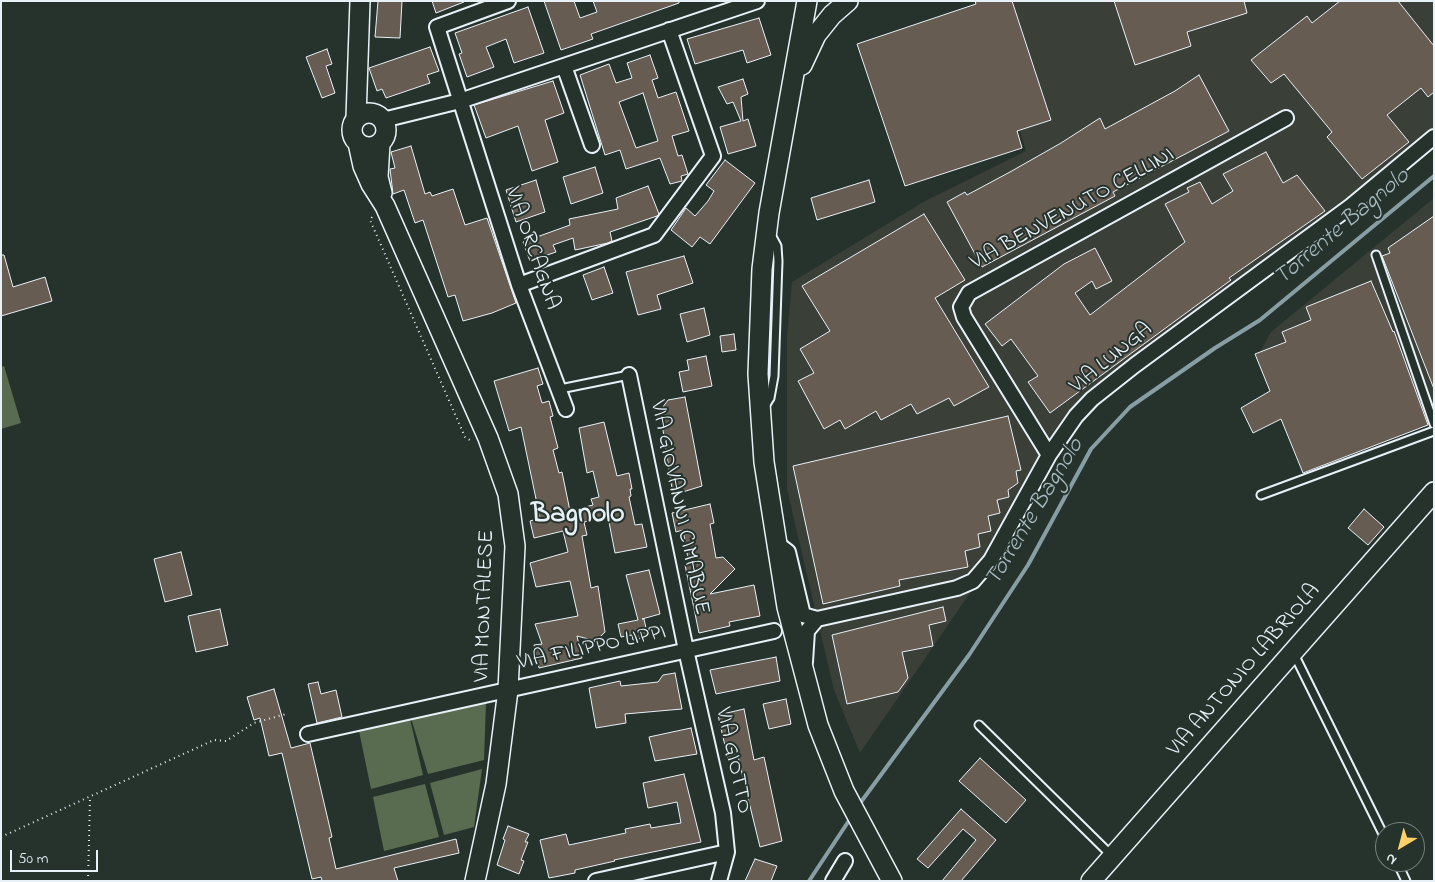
<!DOCTYPE html>
<html>
<head>
<meta charset="utf-8">
<style>
	body { margin:0 }
	#map { position:relative; width:1435px; height:882px; overflow:hidden; background:#26332d; font-family:"Indie Flower",sans-serif }
	canvas { display:block }
	.frame { position:absolute; inset:0; border:2px solid #e8f1f8; pointer-events:none }
	.north { position:absolute; left:1375px; top:822px; width:50px; height:50px; box-sizing:border-box; background:#26332d; border:1px solid #747f7e; border-radius:50%; rotate:217deg; font-size:14px; font-weight:700; line-height:20px; text-align:center; color:#e8f1f8 }
	.north::after { content:''; display:block; margin:auto; width:18px; height:22px; background:#ffd166; clip-path:polygon(50% 0,100% 100%,50% 72%,0 100%) }
	.scale { position:absolute; left:10px; top:850px; width:88px; height:22px; box-sizing:border-box; border:2px solid #e8f1f8; border-top:0; padding-left:6px; font-size:15px; line-height:18px; white-space:nowrap; color:#e8f1f8; -webkit-text-stroke:4px #26332d; paint-order:stroke }
</style>
</head>
<body>
<div id="map">
<canvas width="1435" height="882"></canvas>
<div class="frame"></div>
<div class="north">N</div>
<div class="scale">50 m</div>
</div>
<script>
const g = document.querySelector('canvas').getContext('2d');
g.lineJoin = 'round';
function fill(path, color) { g.fillStyle = color; g.fill(path, 'evenodd'); }
const poly = rows => new Path2D(rows.map(r => 'M' + r).join(''));
function stroke(path, color, width, dash) { g.strokeStyle = color; g.lineWidth = width; g.lineCap = dash ? 'butt' : 'round'; g.setLineDash(dash || []); g.stroke(path); }
function drawText(font, color, halo, rows, align = 'center') {
  g.font = font + ' "Indie Flower",sans-serif'; g.lineWidth = 4; g.setLineDash([]); g.textBaseline = 'middle'; g.strokeStyle = halo; g.fillStyle = color; for (const [text, x, y, turn = 0] of rows) {
    g.save(); g.translate(x, y); g.rotate((+turn || 0) * Math.PI / 180); g.textAlign = isNaN(turn) ? turn : align; if (halo) g.strokeText(text, 0, 0); g.fillText(text, 0, 0); g.restore();
  }
}
fill(poly([
	[980,1,1434,1,1434,143,1369,199,1083,415,1023,516,860,753,834,690,787,489,787,337,792,282,925,201,1026,151],
	[1434,198,1434,419,1301,467,1256,359,1271,332]
]), '#3a3f38');
fill(poly([
	[4,366,21,423,1,429,1,367],
	[486,702,484,760,428,774,411,718],
	[410,719,423,775,371,789,359,731],
	[482,769,474,827,444,835,430,783],
	[425,784,439,837,384,851,373,797]
]), '#596c4f');
stroke(poly([
	[858,806,969,655,1028,565,1091,449,1130,407,1215,348,1260,320,1434,176],
	[809,881,852,816]
]), '#879fa4', 4);
const building = poly([
	[378,1,402,1,400,38,375,37,378,1],
	[432,1,464,1,464,2,436,13,432,1],
	[544,1,574,1,580,18,597,12,593,1,679,1,679,3,591,34,593,39,561,50,544,1],
	[975,1,1012,1,1051,120,1017,131,1022,148,905,186,857,44,976,4,975,1],
	[1114,1,1244,1,1247,13,1187,32,1191,46,1135,65,1114,1],
	[1340,1,1398,1,1434,46,1434,92,1428,97,1421,88,1387,115,1409,142,1362,179,1327,137,1332,132,1284,74,1271,83,1251,60,1307,16,1312,23,1340,1],
	[528,7,544,53,514,63,506,39,486,47,494,67,467,77,459,54,462,53,455,33,528,7],
	[759,18,771,55,747,63,743,50,695,64,687,39,759,18],
	[430,47,439,71,427,75,430,83,386,98,382,89,377,91,369,68,430,47],
	[327,49,332,64,326,66,335,93,322,98,306,57,327,49],
	[650,55,658,78,652,80,658,98,676,92,689,131,672,136,678,156,682,155,688,174,681,176,682,181,670,184,660,158,626,169,620,150,605,155,580,75,609,64,616,83,632,78,627,63,650,55],
	[643,93,658,141,636,148,619,102,643,93],
	[1199,75,1229,131,1113,192,1115,196,982,267,947,202,965,192,967,195,1010,172,1061,143,1100,118,1105,129,1175,91,1199,75],
	[743,79,748,94,741,97,743,121,748,119,756,146,728,154,720,127,741,121,733,102,727,104,718,87,743,79],
	[553,81,564,113,545,120,558,162,532,171,518,126,486,138,474,105,553,81],
	[411,146,425,194,430,192,432,196,453,189,465,225,487,218,516,303,492,313,463,321,455,295,448,297,423,220,415,223,404,190,393,194,390,169,395,168,391,152,411,146],
	[1266,152,1283,183,1297,175,1325,211,1229,278,1231,280,1050,413,1028,382,1038,376,1011,339,1002,346,985,324,1064,264,1095,248,1112,281,1096,289,1092,281,1075,293,1090,315,1185,242,1165,204,1189,192,1187,188,1200,182,1212,204,1233,191,1223,174,1266,152],
	[725,160,755,183,710,244,700,237,692,247,671,230,686,208,695,216,708,201,714,191,706,185,725,160],
	[595,167,603,193,571,204,563,177,595,167],
	[536,180,545,212,516,222,506,190,536,180],
	[869,180,875,202,817,220,811,198,869,180],
	[648,186,659,214,657,216,610,232,612,241,608,243,575,250,573,238,553,245,556,252,530,261,523,242,570,225,569,219,618,209,616,198,648,186],
	[924,214,965,280,935,298,989,387,954,406,949,398,917,414,911,404,881,420,876,411,845,429,840,420,824,429,798,381,814,373,800,349,830,331,802,286,924,214],
	[1434,216,1434,389,1382,256,1390,253,1388,248,1434,216],
	[1,255,4,255,13,287,45,277,52,301,1,316,1,255],
	[684,256,693,283,657,295,661,309,638,315,626,272,684,256],
	[604,267,613,293,592,300,583,275,604,267],
	[1371,281,1393,332,1394,331,1428,425,1303,473,1281,419,1253,433,1241,408,1270,391,1255,354,1286,342,1282,332,1311,320,1306,307,1371,281],
	[704,308,710,335,687,342,680,314,704,308],
	[734,334,736,350,722,352,720,336,734,334],
	[706,356,712,386,683,392,679,372,689,370,687,360,706,356],
	[538,368,543,384,537,386,542,403,549,401,553,416,550,417,558,448,553,450,559,473,562,472,570,511,593,505,591,499,599,497,593,471,587,473,579,428,604,422,617,476,629,473,632,489,630,489,631,496,629,497,635,525,642,524,647,547,615,553,608,517,584,522,587,535,582,536,591,588,598,586,605,632,596,641,577,636,582,658,539,668,534,645,542,644,535,624,578,616,570,581,536,587,530,563,568,552,563,531,534,538,530,521,540,518,521,427,509,431,494,381,538,368],
	[685,397,702,486,673,495,660,411,668,400,685,397],
	[1008,416,1021,470,1016,471,1018,483,1008,490,1009,497,997,500,1000,513,988,516,991,531,978,534,980,547,965,551,968,567,899,580,900,586,823,604,793,466,1008,416],
	[710,504,714,523,710,524,716,558,723,557,735,569,710,594,754,585,760,616,729,622,730,626,699,633,685,565,689,564,683,530,676,532,672,513,710,504],
	[1364,509,1384,527,1368,545,1348,528,1364,509],
	[181,552,192,595,165,602,154,559,181,552],
	[649,570,660,614,642,619,644,619,648,637,633,640,632,635,621,637,618,624,638,620,626,575,649,570],
	[943,607,946,621,929,625,933,646,902,652,908,678,898,692,847,704,832,635,943,607],
	[220,609,228,645,196,652,188,616,220,609],
	[776,657,780,681,716,694,710,670,776,657],
	[675,673,682,709,625,714,626,723,596,728,589,688,620,681,621,686,658,682,663,675,675,673],
	[318,682,321,694,336,690,342,717,317,723,308,684,318,682],
	[274,689,291,748,310,743,332,837,329,838,336,869,456,839,459,853,394,868,398,881,322,881,321,877,312,879,282,753,269,756,260,718,254,720,247,697,274,689],
	[786,699,791,724,769,729,763,704,786,699],
	[744,709,754,760,764,757,782,841,760,847,738,757,728,759,718,715,744,709],
	[691,728,697,754,655,761,649,737,691,728],
	[980,758,1026,800,1006,823,959,781,980,758],
	[684,774,701,842,614,860,615,861,575,870,575,873,549,878,540,840,566,834,569,845,626,833,625,829,650,824,651,828,681,823,677,802,648,808,643,783,684,774],
	[961,809,996,840,961,881,942,881,976,840,963,829,928,868,917,859,961,809],
	[508,826,529,834,525,842,528,842,521,860,524,861,519,874,497,865,505,840,503,839,508,826],
	[755,859,777,866,771,881,745,881,755,859]
]);
fill(building, '#675c52');
stroke(building, '#e8f1f8', 1);
const lane = poly([
	[1376,255,1434,424],
	[560,389,629,375],
	[765,406,770,398,774,376,778,261,777,246,771,235],
	[1261,495,1434,431],
	[1294,654,1385,838],
	[979,725,1112,856],
	[1397,862,1406,881]
]);
const street = poly([
	[508,1,437,27,519,285,566,409],
	[564,66,592,145],
	[383,120,460,101,757,1],
	[519,285,654,235,713,156,669,30],
	[629,375,686,650,723,813,727,852,719,881],
	[1049,455,964,317,961,307,969,293,1286,118],
	[775,542,788,552,803,615,817,619,957,588,973,581,991,560,1049,455,1076,416,1092,399,1135,365,1351,206,1434,137],
	[805,662,807,631,817,619],
	[308,734,774,631],
	[596,881,727,852],
	[833,881,845,861]
]);
const secondary = poly([
	[807,1,769,213,762,269,758,374,764,462,787,607,818,725,844,791,892,881],
	[802,65,816,35,832,15,848,1],
	'352 130a17 17 0 1 1 34 0a17 17 0 1 1-34 0Z',
	[356,118,360,1],
	[358,143,363,166,371,184,385,206,488,438,508,494,515,546,508,690,496,784,475,881],
	[380,144,378,177,382,193],
	[1091,881,1434,492]
]);
stroke(lane, '#e8f1f8', 11);
stroke(street, '#e8f1f8', 18);
stroke(secondary, '#e8f1f8', 22);
stroke(poly([
	[372,217,370,220,465,437,473,442],
	[1,837,214,740,226,741,254,723,286,714],
	[88,881,90,798]
]), '#e8f1f8', 2, [1, 4]);
stroke(lane, '#26332d', 7);
stroke(street, '#26332d', 14);
stroke(secondary, '#26332d', 19);
drawText('22px', '#e8f1f8', '#26332d', [
	["VIA BENVENUTO CELLINI",1073,210,-29],
	["VIA ORCAGNA",531,249,71],
	["VIA LUNGA",1112,359,-39],
	["VIA GIOVANNI CIMABUE",678,508,78],
	["VIA MONTALESE",486,606,-88],
	["VIA FILIPPO LIPPI",592,649,-12],
	["VIA ANTONIO LABRIOLA",1245,671,-49],
	["VIA GIOTTO",732,761,78]
]);
drawText('italic 24px', '#a7bac0', '#26332d', [
	["Torrente Bagnolo",1343,228,-40],
	["Torrente Bagnolo",1036,513,-59]
]);
drawText('bold 28px', '#e8f1f8', '#26332d', [
	["Bagnolo",578,516]
]);
</script>
</body>
</html>
